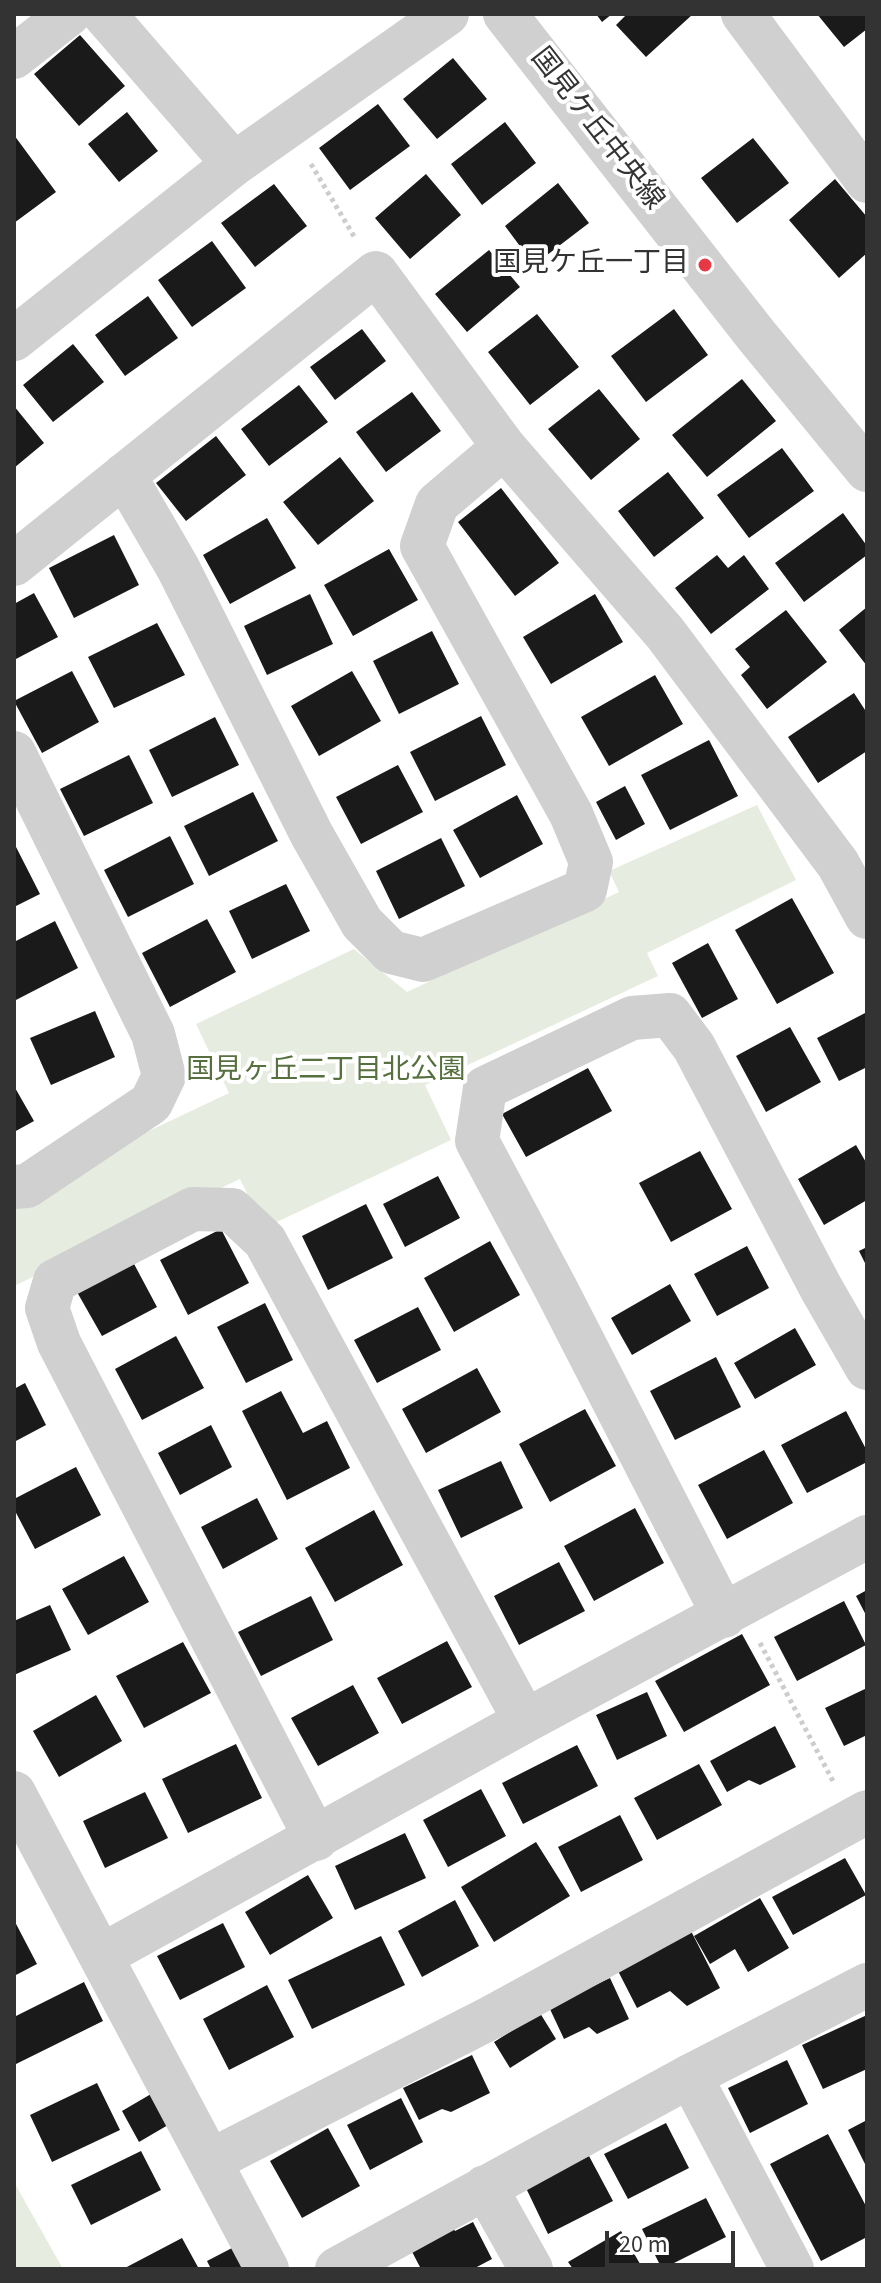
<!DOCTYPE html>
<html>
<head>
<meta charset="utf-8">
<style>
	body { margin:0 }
	#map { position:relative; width:881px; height:2283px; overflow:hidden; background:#fff; font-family:"Source Sans 3",sans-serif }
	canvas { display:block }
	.frame { position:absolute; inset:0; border:16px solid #333; pointer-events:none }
	.scale { position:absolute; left:605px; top:2231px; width:130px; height:36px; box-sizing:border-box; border:4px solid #333; border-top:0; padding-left:10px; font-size:24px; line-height:28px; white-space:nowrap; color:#333; -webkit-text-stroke:6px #fff; paint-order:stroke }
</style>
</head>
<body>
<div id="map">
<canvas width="881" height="2283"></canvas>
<div class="frame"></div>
<div class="scale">20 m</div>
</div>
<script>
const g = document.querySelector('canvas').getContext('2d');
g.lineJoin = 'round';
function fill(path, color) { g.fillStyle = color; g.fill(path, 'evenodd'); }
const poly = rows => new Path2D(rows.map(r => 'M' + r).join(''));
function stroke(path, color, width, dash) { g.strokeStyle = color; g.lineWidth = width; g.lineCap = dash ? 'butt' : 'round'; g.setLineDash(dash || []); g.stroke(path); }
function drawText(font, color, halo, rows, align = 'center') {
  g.font = font + ' "Source Sans 3","Noto Sans JP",sans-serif'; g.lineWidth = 8; g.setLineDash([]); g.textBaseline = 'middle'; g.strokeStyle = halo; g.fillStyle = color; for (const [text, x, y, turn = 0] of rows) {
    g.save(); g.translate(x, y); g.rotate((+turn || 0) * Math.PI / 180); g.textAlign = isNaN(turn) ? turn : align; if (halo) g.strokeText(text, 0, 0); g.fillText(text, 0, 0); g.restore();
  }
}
fill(poly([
	[757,805,796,880,647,953,658,976,425,1085,451,1140,264,1228,240,1179,14,1286,14,1195,229,1093,196,1024,354,949,407,992,619,892,609,871],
	[14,2182,63,2269,14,2269]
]), '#e6ecdf');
fill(poly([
	[596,14,612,14,602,22],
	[627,14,693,14,646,57,616,25],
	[817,14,867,14,867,29,844,47],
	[80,35,125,86,79,126,34,74],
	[453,58,487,99,437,139,403,99],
	[378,104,410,146,350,190,319,148],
	[127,112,158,151,119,182,88,144],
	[505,122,536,163,482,205,451,164],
	[14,135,56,192,14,223],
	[753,138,789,183,737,223,701,178],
	[426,174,461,215,410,259,375,218],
	[835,179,867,217,867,253,839,278,789,220],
	[558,183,589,223,534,265,505,226],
	[274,184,307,226,255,267,221,223],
	[212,241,246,288,192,327,158,280],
	[489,250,520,287,467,332,435,294],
	[148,296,178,338,125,376,95,335],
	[674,309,708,355,646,402,611,356],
	[537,314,579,367,530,405,488,352],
	[362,329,386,361,335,400,310,367],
	[73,344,104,382,53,422,23,385],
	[742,379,776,421,707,477,672,435],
	[299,385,328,422,269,466,241,429],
	[599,389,640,439,591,480,548,429],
	[412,392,441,431,386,472,356,432],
	[14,406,44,443,14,468],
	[216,436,246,475,186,521,156,483],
	[782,448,814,491,749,538,717,495],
	[340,457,374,501,318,545,283,502],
	[668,472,704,518,654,557,618,511],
	[501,488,559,563,515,596,458,522],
	[843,513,867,546,867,555,804,602,775,563],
	[267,518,296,568,230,604,203,555],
	[114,535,139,585,74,618,49,568],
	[389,549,418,600,353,636,324,585],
	[717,555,728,568,744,555,769,589,711,634,675,588],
	[34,593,58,637,14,660,14,604],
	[310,594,333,644,267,675,244,626],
	[595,594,623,642,551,684,523,637],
	[867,607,867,666,839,630],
	[786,610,827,662,767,709,741,675,750,667,735,649],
	[157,623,185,675,114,708,88,657],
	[432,631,459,684,399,714,373,661],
	[72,671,99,722,42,753,14,701],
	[352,671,381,721,319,756,291,706],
	[655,675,683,724,609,766,581,717],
	[854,693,867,713,867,751,818,783,788,737],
	[481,716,506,765,435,801,410,752],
	[215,717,239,765,172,797,149,750],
	[709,740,738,796,670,830,641,775],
	[129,755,153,803,84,836,60,789],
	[398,765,423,812,361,844,336,797],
	[625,786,645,824,616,840,596,802],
	[253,792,278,841,209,876,184,826],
	[517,795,543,844,480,878,453,830],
	[170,836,194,884,128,917,104,870],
	[441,838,465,886,399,919,376,871],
	[14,843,40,894,14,907],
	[286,884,310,931,252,959,229,911],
	[792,898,834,973,777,1004,735,930],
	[207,919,236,972,170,1007,142,953],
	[55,921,78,968,14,1001,14,942],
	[708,943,738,999,702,1018,672,963],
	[95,1011,115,1057,51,1085,30,1038],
	[867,1012,867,1067,839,1081,817,1038],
	[790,1027,821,1082,766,1112,736,1056],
	[588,1068,612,1111,526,1157,502,1114],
	[14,1086,34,1121,14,1132],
	[856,1145,867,1164,867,1200,824,1225,798,1179],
	[700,1151,732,1209,671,1242,639,1183],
	[438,1176,460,1218,405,1247,383,1204],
	[366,1204,393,1258,328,1290,302,1236],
	[221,1229,249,1283,188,1315,160,1260],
	[490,1241,520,1295,454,1332,424,1278],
	[747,1246,769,1288,717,1316,694,1274],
	[867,1247,867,1267,859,1251],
	[133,1262,157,1307,102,1336,77,1292],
	[670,1284,691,1321,632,1355,611,1318],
	[265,1303,293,1360,246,1383,217,1327],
	[418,1307,441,1350,377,1383,354,1340],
	[795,1328,816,1365,755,1399,734,1363],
	[176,1336,204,1388,142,1420,115,1369],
	[716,1357,741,1407,675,1440,650,1391],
	[477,1368,501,1412,426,1453,402,1409],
	[25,1383,46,1425,14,1442,14,1389],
	[281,1391,303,1433,327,1421,350,1468,287,1500,242,1411],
	[585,1409,616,1466,550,1502,519,1444],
	[846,1411,867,1451,867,1462,807,1493,781,1445],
	[211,1425,232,1467,180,1495,158,1453],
	[764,1450,793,1503,727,1539,698,1485],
	[501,1461,523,1508,461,1538,438,1490],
	[76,1467,101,1515,35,1549,14,1509,14,1499],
	[257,1498,278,1539,223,1569,201,1527],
	[635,1508,664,1563,594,1601,564,1546],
	[374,1510,403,1565,335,1602,305,1548],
	[124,1556,149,1602,88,1635,62,1589],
	[559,1562,585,1611,519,1645,494,1596],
	[867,1590,867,1617,856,1596],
	[311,1596,333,1640,261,1676,238,1632],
	[844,1601,866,1645,797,1681,774,1637],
	[50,1605,71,1650,14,1675,14,1621],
	[742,1634,770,1685,684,1732,655,1681],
	[447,1641,472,1687,402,1724,377,1678],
	[183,1642,211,1693,144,1728,116,1676],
	[353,1685,379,1733,318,1766,291,1718],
	[867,1688,867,1735,844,1746,825,1708],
	[647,1692,667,1736,617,1760,596,1715],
	[96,1695,122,1741,59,1777,33,1731],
	[775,1726,796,1767,760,1785,749,1780,727,1792,710,1761],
	[236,1744,262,1798,188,1833,162,1779],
	[577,1745,598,1786,523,1824,502,1783],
	[699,1764,722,1805,657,1840,634,1798],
	[481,1789,506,1836,448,1867,423,1820],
	[145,1792,168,1838,105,1868,83,1821],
	[620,1815,643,1860,581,1892,558,1847],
	[405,1833,426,1878,355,1910,335,1866],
	[536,1842,570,1896,494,1942,461,1887],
	[845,1858,866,1895,793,1935,772,1897],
	[308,1875,333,1918,270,1955,245,1912],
	[760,1898,789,1948,748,1972,735,1949,710,1964,694,1936],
	[455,1900,479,1946,422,1977,398,1931],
	[14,1920,37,1964,14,1976],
	[223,1923,245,1967,180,2000,157,1956],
	[691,1931,720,1988,687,2006,670,1991,637,2008,617,1969],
	[381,1936,405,1985,312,2029,288,1980],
	[610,1978,629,2019,597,2034,589,2027,564,2039,549,2007],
	[84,1982,103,2021,14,2065,14,2017],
	[267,1985,294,2037,229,2070,203,2019],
	[540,2013,556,2039,510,2068,494,2042],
	[867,2015,867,2069,823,2089,802,2045],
	[472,2055,490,2093,451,2112,442,2109,419,2120,403,2088],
	[787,2060,808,2104,750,2133,728,2088],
	[97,2083,120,2130,52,2162,30,2115],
	[151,2094,168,2125,139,2142,122,2111],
	[401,2098,423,2142,370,2170,347,2125],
	[867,2120,867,2168,848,2130],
	[666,2123,689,2168,628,2199,604,2154],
	[328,2128,360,2186,302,2218,270,2161],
	[828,2134,867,2208,867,2237,821,2261,770,2164],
	[141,2151,161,2190,91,2225,71,2185],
	[589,2156,613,2201,548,2234,526,2188],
	[706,2198,726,2237,662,2269,642,2229],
	[450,2222,455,2231,473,2222,492,2259,473,2269,421,2269,408,2244],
	[621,2231,643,2269,573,2269,568,2262],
	[182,2238,199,2269,123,2269],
	[232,2248,243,2269,211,2269,207,2261]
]), '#1a1a1a');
stroke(poly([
	[311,164,355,238],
	[760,1643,834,1783]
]), '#cdcdcd', 5, [4, 4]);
stroke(poly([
	[104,14,234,164],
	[505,14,756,335,867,470],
	[743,14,867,181],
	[14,57,69,14],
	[14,339,234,164,447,14],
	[124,475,178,568,312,835,362,923,391,952,423,960,585,890,591,862,571,814,422,546,437,504,504,447],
	[14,564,376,273,504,447,665,633,838,864,867,917],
	[14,753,153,1034,164,1076,151,1103,27,1186,14,1187],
	[724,1616,555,1287,477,1141,485,1088,632,1018,670,1015,694,1047,821,1288,867,1368],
	[14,1793,267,2269],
	[316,1839,59,1343,47,1308,55,1281,193,1209,232,1210,265,1241,525,1721],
	[101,1956,525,1721,867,1537],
	[690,2076,792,2269],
	[210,2161,492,2017,867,1812],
	[485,2187,531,2269],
	[337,2269,690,2076,867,1985]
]), '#d0d0d0', 44);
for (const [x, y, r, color] of [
	[705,265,8,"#e63946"]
]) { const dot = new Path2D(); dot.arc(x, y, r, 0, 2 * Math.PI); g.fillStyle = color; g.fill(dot); stroke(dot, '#fff', 3); }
drawText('28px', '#333', '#fff', [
	["国見ケ丘中央線",596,130,52]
]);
drawText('28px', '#333', '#fff', [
	["国見ケ丘一丁目",689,265]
], 'right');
drawText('28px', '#56703f', '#fff', [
	["国見ヶ丘二丁目北公園",326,1072]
]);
</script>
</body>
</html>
